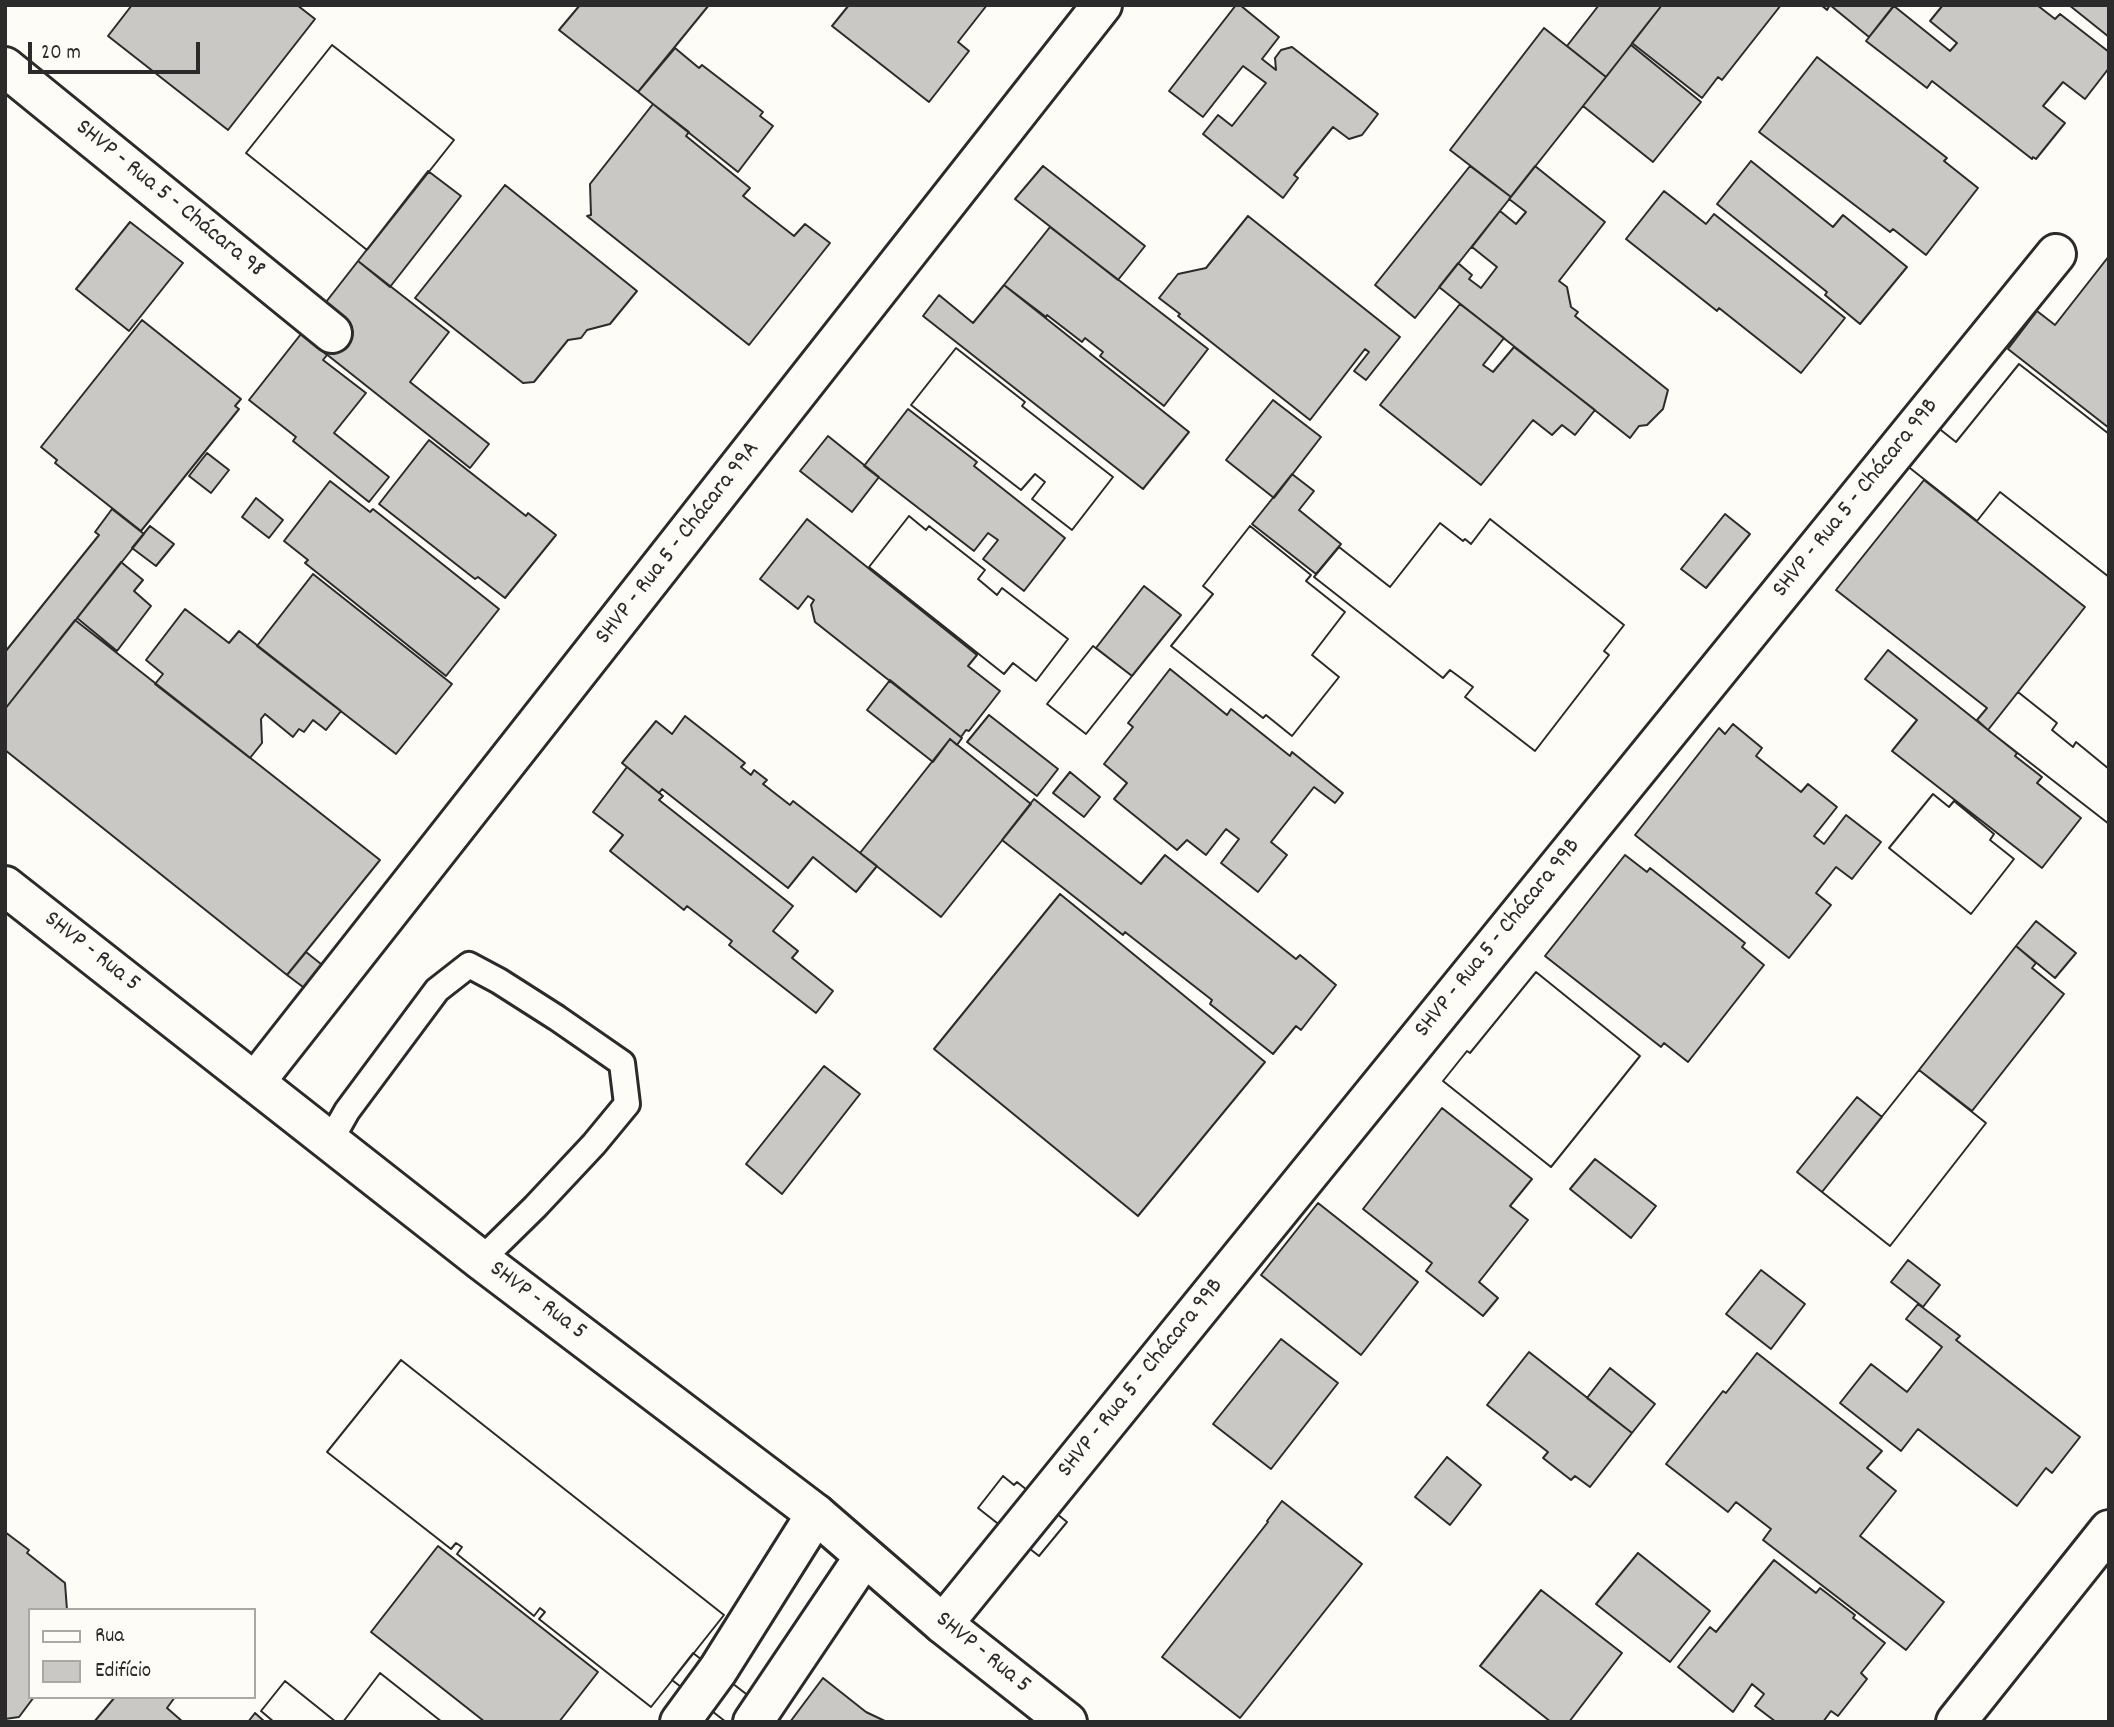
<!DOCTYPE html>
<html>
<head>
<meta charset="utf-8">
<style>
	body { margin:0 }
	#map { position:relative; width:2114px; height:1727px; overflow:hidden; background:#fdfcf7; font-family:Dekko,sans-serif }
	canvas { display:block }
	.frame { position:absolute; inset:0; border:7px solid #2b2b2b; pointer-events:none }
	.legend { position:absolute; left:28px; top:1608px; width:228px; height:91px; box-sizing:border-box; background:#fdfcf7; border:2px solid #a9a8a5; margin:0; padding:9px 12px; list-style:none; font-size:21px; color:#2b2b2b }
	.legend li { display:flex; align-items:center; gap:14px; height:35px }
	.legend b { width:35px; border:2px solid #a9a8a5 }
	.scale { position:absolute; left:28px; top:42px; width:172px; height:32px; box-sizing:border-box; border:4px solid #2b2b2b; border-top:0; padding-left:9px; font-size:21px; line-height:24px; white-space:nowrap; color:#2b2b2b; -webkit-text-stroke:5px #fdfcf7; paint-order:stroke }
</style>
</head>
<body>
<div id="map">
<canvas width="2114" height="1727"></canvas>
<div class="frame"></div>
<ul class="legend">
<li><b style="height:9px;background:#fdfcf7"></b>Rua</li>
<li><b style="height:19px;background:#c9c8c4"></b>Edifício</li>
</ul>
<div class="scale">20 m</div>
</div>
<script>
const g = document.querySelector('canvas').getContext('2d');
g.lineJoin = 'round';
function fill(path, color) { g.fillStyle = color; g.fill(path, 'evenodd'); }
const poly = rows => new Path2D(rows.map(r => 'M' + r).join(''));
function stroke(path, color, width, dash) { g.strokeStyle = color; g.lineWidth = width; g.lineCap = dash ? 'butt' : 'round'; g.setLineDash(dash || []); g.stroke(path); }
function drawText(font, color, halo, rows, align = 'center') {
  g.font = font + ' Dekko,sans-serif'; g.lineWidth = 6; g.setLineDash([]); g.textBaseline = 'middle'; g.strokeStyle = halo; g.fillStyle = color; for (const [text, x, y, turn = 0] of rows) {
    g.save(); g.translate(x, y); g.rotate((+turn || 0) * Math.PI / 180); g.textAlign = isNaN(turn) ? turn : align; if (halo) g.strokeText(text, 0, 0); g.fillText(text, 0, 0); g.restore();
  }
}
const building = poly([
	[132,5,297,5,315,19,228,130,108,36,132,5],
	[580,5,709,5,638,92,559,30,580,5],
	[849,5,987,5,958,42,969,51,929,102,832,26,849,5],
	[1236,5,1240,5,1279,37,1262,59,1276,70,1275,58,1281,50,1292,47,1378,114,1362,135,1349,139,1333,127,1294,175,1298,178,1283,198,1203,134,1218,115,1232,126,1266,83,1243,66,1203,117,1169,91,1236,5],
	[1599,5,1662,5,1606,77,1567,46,1599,5],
	[1662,5,1781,5,1722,80,1718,77,1702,98,1632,43,1662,5],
	[1821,5,1894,5,1869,37,1830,5,1827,10,1821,5],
	[1943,5,2037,5,2055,19,2060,14,2109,52,2109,68,2085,99,2063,82,2043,106,2065,123,2036,159,2033,157,2032,159,1932,81,1927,88,1866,41,1894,6,1950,51,1957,43,1930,21,1943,5],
	[2069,5,2109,5,2109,37,2069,5],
	[1544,28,1606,77,1511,197,1450,150,1544,28],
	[332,45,454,140,367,250,246,153,332,45],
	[332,45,454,140,367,250,246,153,332,45],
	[1631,45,1701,102,1653,162,1583,106,1631,45],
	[675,48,699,68,702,65,763,112,760,116,773,126,738,172,638,92,675,48],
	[1817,57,1947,158,1944,161,1978,188,1926,255,1893,229,1890,232,1759,132,1817,57],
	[653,104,689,132,686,136,750,188,743,196,794,236,805,224,830,243,749,345,587,216,591,215,590,184,653,104],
	[1751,161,1833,227,1843,215,1907,267,1860,324,1825,295,1827,292,1717,204,1751,161],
	[1043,166,1145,246,1118,280,1015,199,1043,166],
	[1470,166,1511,197,1415,318,1375,285,1470,166],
	[1535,166,1605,222,1559,281,1567,287,1571,307,1578,312,1575,316,1668,390,1663,409,1647,425,1639,426,1630,438,1439,287,1458,263,1472,275,1469,279,1481,288,1497,267,1472,247,1500,211,1516,224,1526,212,1509,199,1535,166],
	[428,171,461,196,390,287,358,261,428,171],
	[505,185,637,291,610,324,587,330,581,338,568,340,534,382,523,383,415,298,505,185],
	[1664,191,1706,224,1714,214,1845,318,1801,373,1719,308,1717,311,1626,239,1664,191],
	[1248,216,1400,337,1366,380,1354,371,1369,352,1365,349,1310,420,1178,316,1180,314,1159,298,1178,274,1206,268,1248,216],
	[130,222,183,263,129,331,76,289,130,222],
	[1050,227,1208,349,1164,406,1100,356,1103,352,1085,338,1082,342,1047,315,1046,317,1004,285,1050,227],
	[2109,256,2109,428,2008,349,2037,311,2055,325,2109,256],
	[358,261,449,332,410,382,489,444,470,468,301,334,358,261],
	[1004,285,1189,432,1143,489,923,316,939,295,973,323,1004,285],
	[1460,304,1504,338,1483,365,1493,372,1514,347,1595,410,1575,435,1562,425,1552,435,1533,420,1481,485,1380,405,1460,304],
	[142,320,241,399,235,406,239,409,141,531,55,463,57,460,41,447,142,320],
	[301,334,327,355,323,360,366,393,334,433,389,477,369,502,293,441,296,437,249,400,301,334],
	[956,348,1025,402,1022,406,1113,477,1072,530,1032,499,1045,482,1035,474,1021,490,911,405,956,348],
	[956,348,1025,402,1022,406,1113,477,1072,530,1032,499,1045,482,1035,474,1021,490,911,405,956,348],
	[2019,364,2109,434,2109,577,2000,492,1977,521,1901,461,1932,423,1956,442,2019,364],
	[2019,364,2109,434,2109,577,2000,492,1977,521,1901,461,1932,423,1956,442,2019,364],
	[1273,400,1321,437,1274,498,1226,460,1273,400],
	[908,409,977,462,974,466,1065,538,1024,591,983,559,998,540,988,533,974,551,864,466,908,409],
	[828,436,879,477,852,512,800,471,828,436],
	[429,440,526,516,528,513,556,535,505,598,478,577,475,579,379,504,429,440],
	[207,453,229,470,211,493,189,476,207,453],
	[1292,474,1314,491,1299,510,1341,544,1316,574,1252,524,1292,474],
	[1924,480,2085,607,1988,730,1977,720,1987,708,1836,590,1924,480],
	[330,481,370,512,373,509,499,609,446,676,305,563,308,560,284,541,330,481],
	[256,498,283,520,269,538,242,517,256,498],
	[112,509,144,534,5,709,5,652,99,535,95,532,112,509],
	[1725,514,1750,534,1706,588,1681,569,1725,514],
	[909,516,926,530,929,526,985,570,978,579,997,595,1002,588,1068,639,1036,681,1013,663,1004,674,869,567,909,516],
	[909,516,926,530,929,526,985,570,978,579,997,595,1002,588,1068,639,1036,681,1013,663,1004,674,869,567,909,516],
	[807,519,977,655,968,666,1000,691,969,731,966,730,961,737,815,622,811,605,814,600,808,596,798,609,760,579,807,519],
	[1490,519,1624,625,1604,651,1609,655,1535,751,1465,697,1473,687,1450,670,1443,678,1314,577,1339,547,1390,587,1440,523,1463,541,1465,539,1471,544,1490,519],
	[1490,519,1624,625,1604,651,1609,655,1535,751,1465,697,1473,687,1450,670,1443,678,1314,577,1339,547,1390,587,1440,523,1463,541,1465,539,1471,544,1490,519],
	[150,526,174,544,156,566,132,548,150,526],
	[1250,526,1311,575,1306,581,1345,612,1312,655,1339,677,1292,736,1266,715,1263,718,1171,646,1213,594,1203,586,1250,526],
	[1250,526,1311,575,1306,581,1345,612,1312,655,1339,677,1292,736,1266,715,1263,718,1171,646,1213,594,1203,586,1250,526],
	[121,562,143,580,134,591,151,606,117,651,77,618,121,562],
	[313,574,452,684,396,754,257,646,313,574],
	[1144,586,1181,615,1132,676,1096,648,1144,586],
	[185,609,229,643,239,631,341,711,326,730,313,720,304,732,299,729,293,737,265,714,261,719,262,743,250,758,155,684,163,674,146,660,185,609],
	[75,620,380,860,287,975,5,750,5,709,75,620],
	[1093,646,1132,676,1086,734,1047,704,1093,646],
	[1093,646,1132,676,1086,734,1047,704,1093,646],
	[1888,650,2017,753,2015,756,2042,777,2037,783,2081,818,2042,868,1892,751,1917,720,1865,679,1888,650],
	[1170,669,1227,715,1231,709,1290,756,1292,752,1343,793,1335,803,1314,787,1271,842,1287,855,1258,892,1221,863,1239,839,1226,829,1206,855,1187,840,1177,850,1114,799,1127,783,1104,764,1133,727,1128,723,1170,669],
	[890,680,962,738,957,745,950,739,933,762,867,710,890,680],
	[2018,692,2057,723,2052,730,2073,747,2076,742,2109,769,2109,824,1988,730,2018,692],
	[2018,692,2057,723,2052,730,2073,747,2076,742,2109,769,2109,824,1988,730,2018,692],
	[989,715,1058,769,1037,796,967,742,989,715],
	[685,716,745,763,741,767,751,775,754,770,767,780,763,784,790,805,793,801,877,866,856,892,813,857,788,888,662,789,659,793,622,763,656,721,672,734,685,716],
	[1733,724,1762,748,1756,756,1801,792,1808,784,1837,807,1814,836,1824,844,1846,815,1881,842,1852,879,1836,867,1816,893,1831,905,1789,958,1635,835,1719,728,1725,734,1733,724],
	[950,739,1031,804,941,917,860,853,950,739],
	[627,767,663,796,659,800,793,906,773,931,798,951,792,958,833,991,816,1013,729,945,732,941,687,906,684,910,610,851,623,835,593,812,627,767],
	[1070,772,1100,797,1084,817,1053,793,1070,772],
	[1933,794,1949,807,1954,801,1994,834,1990,840,2014,859,1971,914,1889,848,1933,794],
	[1933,794,1949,807,1954,801,1994,834,1990,840,2014,859,1971,914,1889,848,1933,794],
	[1034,799,1141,884,1165,855,1296,959,1300,955,1336,985,1301,1030,1296,1026,1273,1054,1210,1004,1212,1000,1125,932,1123,935,1002,840,1034,799],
	[1625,855,1647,872,1650,868,1745,943,1742,947,1764,965,1688,1062,1664,1043,1661,1047,1545,956,1625,855],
	[1060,894,1265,1062,1138,1216,934,1049,1060,894],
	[2036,921,2076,953,2055,978,2016,946,2036,921],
	[2016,946,2036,963,2032,968,2064,994,1972,1111,1919,1070,2016,946],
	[306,952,341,980,307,990,287,975,306,952],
	[1536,972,1640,1056,1551,1167,1443,1081,1467,1051,1470,1053,1536,972],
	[1536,972,1640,1056,1551,1167,1443,1081,1467,1051,1470,1053,1536,972],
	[824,1066,860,1094,782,1194,746,1164,824,1066],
	[1919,1070,1986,1123,1890,1246,1822,1192,1919,1070],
	[1919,1070,1986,1123,1890,1246,1822,1192,1919,1070],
	[1857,1097,1882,1117,1822,1192,1797,1172,1857,1097],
	[1442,1108,1532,1179,1510,1206,1528,1220,1479,1282,1498,1298,1483,1316,1426,1271,1432,1263,1363,1209,1442,1108],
	[1595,1159,1656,1206,1631,1238,1570,1189,1595,1159],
	[1318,1203,1418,1282,1361,1355,1261,1275,1318,1203],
	[1908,1260,1940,1285,1923,1307,1891,1282,1908,1260],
	[1761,1270,1805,1304,1771,1349,1726,1314,1761,1270],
	[1918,1304,1960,1336,1956,1340,2080,1437,2052,1473,2046,1468,2017,1506,1918,1429,1901,1451,1840,1403,1871,1364,1907,1392,1942,1347,1906,1319,1918,1304],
	[1281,1339,1338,1383,1271,1469,1213,1424,1281,1339],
	[1529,1352,1632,1433,1590,1487,1575,1476,1571,1480,1543,1458,1548,1452,1487,1405,1529,1352],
	[1757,1353,1882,1451,1867,1468,1896,1491,1860,1536,1944,1602,1906,1650,1763,1540,1771,1529,1736,1502,1728,1512,1666,1464,1723,1391,1726,1393,1757,1353],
	[401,1360,724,1615,651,1707,539,1619,545,1612,540,1608,534,1616,457,1554,462,1547,456,1543,451,1549,327,1452,401,1360],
	[401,1360,724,1615,651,1707,539,1619,545,1612,540,1608,534,1616,457,1554,462,1547,456,1543,451,1549,327,1452,401,1360],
	[1610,1368,1655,1404,1632,1433,1587,1398,1610,1368],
	[1447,1457,1481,1485,1450,1525,1415,1497,1447,1457],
	[1003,1476,1014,1485,1017,1482,1067,1522,1039,1556,978,1508,1003,1476],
	[1003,1476,1014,1485,1017,1482,1067,1522,1039,1556,978,1508,1003,1476],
	[1282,1501,1362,1564,1240,1718,1162,1657,1268,1522,1267,1521,1282,1501],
	[5,1532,29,1550,27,1553,65,1583,67,1610,30,1610,30,1697,34,1697,19,1717,5,1719,5,1532],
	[438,1546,598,1672,559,1722,485,1722,371,1632,438,1546],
	[1638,1553,1710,1611,1670,1662,1596,1604,1638,1553],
	[1774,1560,1816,1593,1820,1588,1855,1615,1853,1618,1885,1643,1861,1673,1867,1679,1838,1716,1831,1711,1823,1722,1776,1722,1755,1706,1764,1694,1752,1684,1733,1712,1678,1667,1710,1627,1716,1632,1774,1560],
	[1541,1590,1622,1653,1569,1722,1551,1722,1480,1666,1541,1590],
	[693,1653,754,1700,737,1722,726,1722,672,1680,693,1653],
	[693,1653,754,1700,737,1722,726,1722,672,1680,693,1653],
	[380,1673,442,1722,343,1722,380,1673],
	[380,1673,442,1722,343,1722,380,1673],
	[823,1678,866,1712,887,1722,790,1722,823,1678],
	[285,1681,336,1722,274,1722,261,1711,285,1681],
	[285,1681,336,1722,274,1722,261,1711,285,1681],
	[115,1697,175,1697,167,1708,183,1722,94,1722,115,1697],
	[255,1713,265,1722,248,1722,255,1713]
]);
fill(building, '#c9c8c4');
stroke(building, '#2b2b2b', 2);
const service = poly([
	[330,1141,347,1111,437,990,469,965,499,981,557,1018,622,1063,627,1104,594,1144,535,1207,481,1260]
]);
const minor = poly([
	[5,67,332,333],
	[255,1082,1102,5],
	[943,1624,2056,254],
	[680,1722,718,1670,816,1514],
	[753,1722,864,1557],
	[1956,1722,2109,1530]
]);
const tertiary = poly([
	[5,886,481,1260,816,1514,943,1624,1067,1722]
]);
stroke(service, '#2b2b2b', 30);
stroke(minor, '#2b2b2b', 44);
stroke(tertiary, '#2b2b2b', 44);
stroke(service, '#fdfcf7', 24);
stroke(minor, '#fdfcf7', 38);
stroke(tertiary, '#fdfcf7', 38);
drawText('24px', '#2b2b2b', '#fdfcf7', [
	["SHVP - Rua 5 - Chácara 98",169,200,39],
	["SHVP - Rua 5 - Chácara 99B",1857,499,-51],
	["SHVP - Rua 5 - Chácara 99A",679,544,-52],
	["SHVP - Rua 5 - Chácara 99B",1499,939,-51],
	["SHVP - Rua 5",91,953,38],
	["SHVP - Rua 5",537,1302,37],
	["SHVP - Rua 5 - Chácara 99B",1142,1379,-51],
	["SHVP - Rua 5",982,1654,39]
]);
</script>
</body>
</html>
